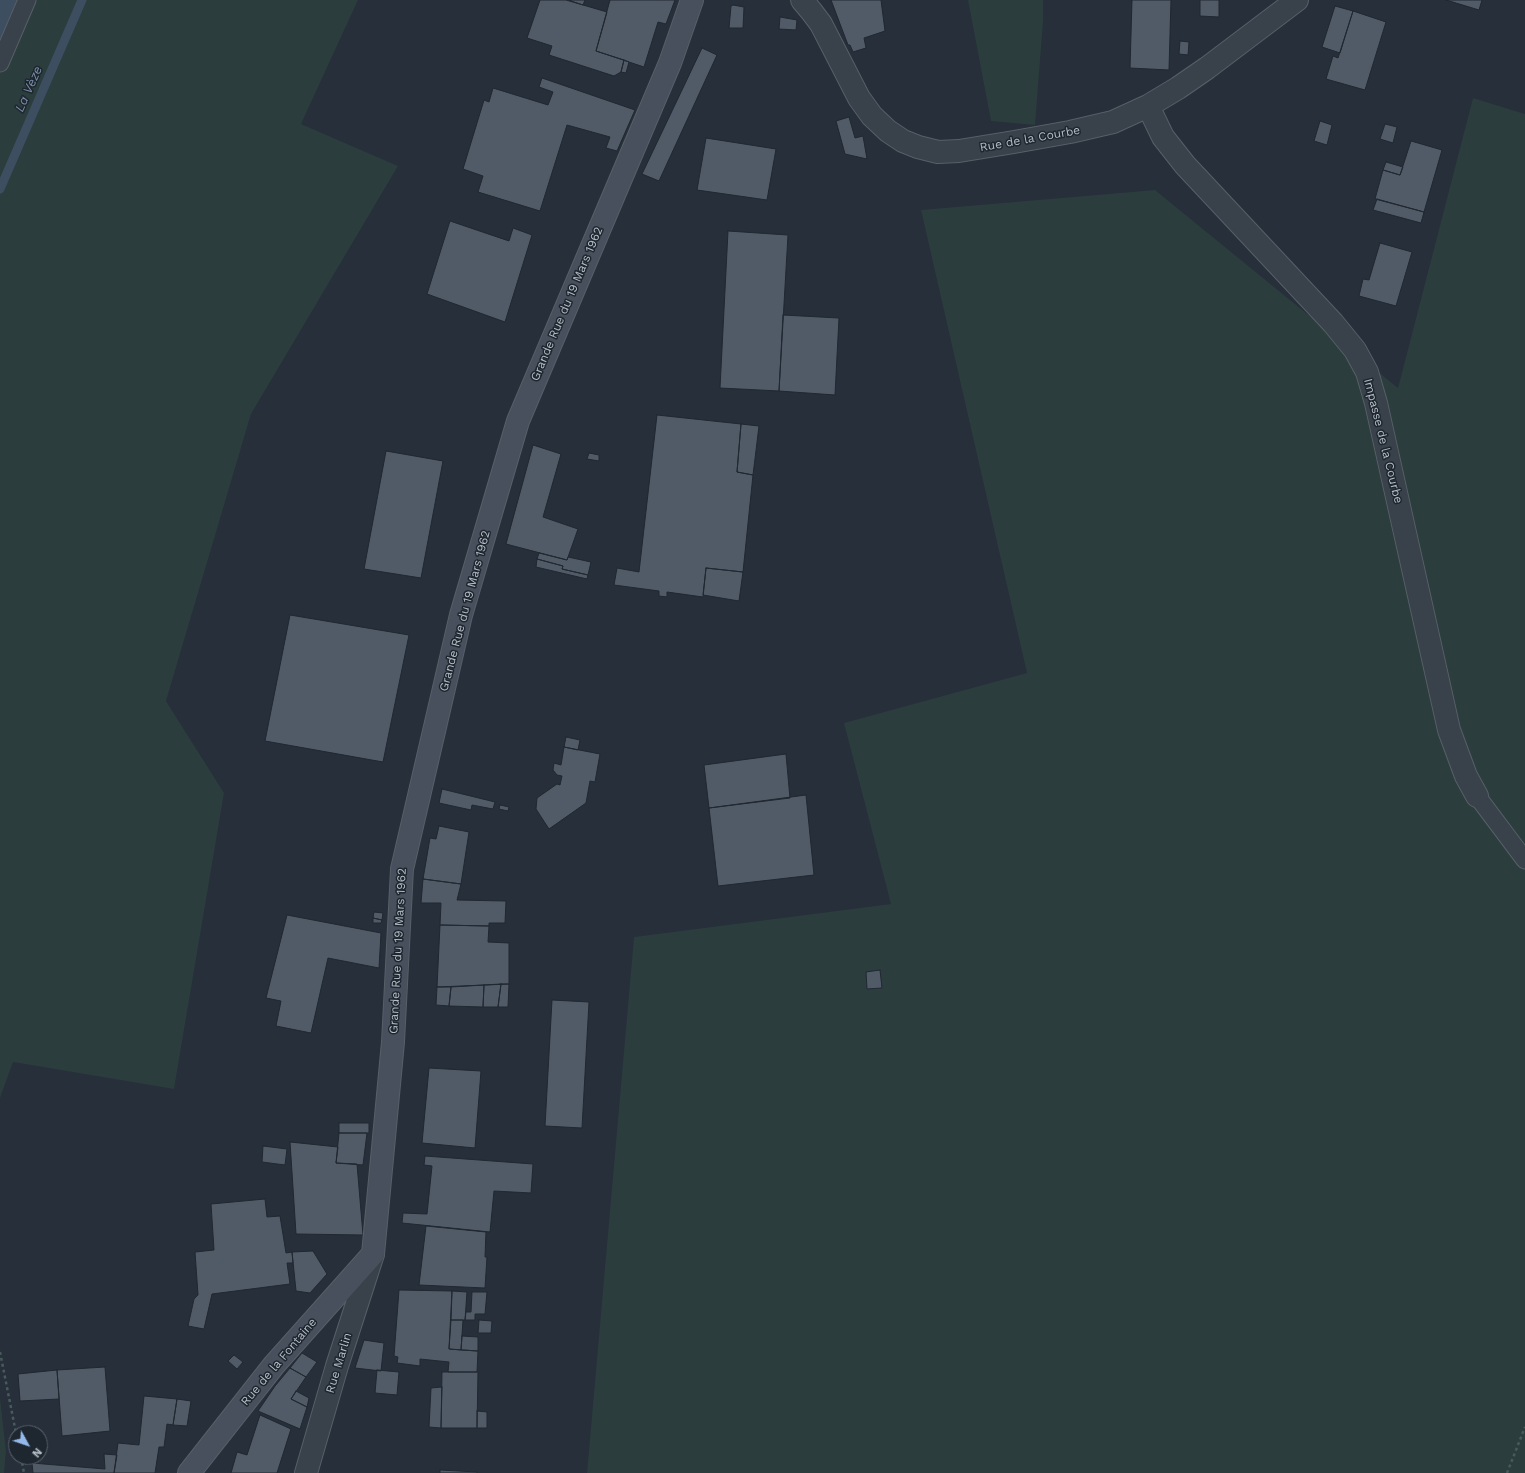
<!DOCTYPE html>
<html>
<head>
<meta charset="utf-8">
<style>
	body { margin:0 }
	#map { position:relative; width:1525px; height:1473px; overflow:hidden; background:#262f3a; font-family:"Work Sans",sans-serif }
	canvas { display:block }
	.north { position:absolute; left:8px; top:1425px; width:40px; height:40px; box-sizing:border-box; background:#1e262f; border:1px solid #5a626b; border-radius:50%; rotate:130deg; font-size:11px; font-weight:700; line-height:16px; text-align:center; color:#b5bcc6 }
	.north::after { content:''; display:block; margin:auto; width:14px; height:18px; background:#93b9ec; clip-path:polygon(50% 0,100% 100%,50% 72%,0 100%) }
</style>
</head>
<body>
<div id="map">
<canvas width="1525" height="1473"></canvas>
<div class="north">N</div>
</div>
<script>
const g = document.querySelector('canvas').getContext('2d');
g.lineJoin = 'round';
function fill(path, color) { g.fillStyle = color; g.fill(path, 'evenodd'); }
const poly = rows => new Path2D(rows.map(r => 'M' + r).join(''));
function stroke(path, color, width, dash) { g.strokeStyle = color; g.lineWidth = width; g.lineCap = dash ? 'butt' : 'round'; g.setLineDash(dash || []); g.stroke(path); }
function drawText(font, color, halo, rows, align = 'center') {
  g.font = font + ' "Work Sans",sans-serif'; g.lineWidth = 3; g.setLineDash([]); g.textBaseline = 'middle'; g.strokeStyle = halo; g.fillStyle = color; for (const [text, x, y, turn = 0] of rows) {
    g.save(); g.translate(x, y); g.rotate((+turn || 0) * Math.PI / 180); g.textAlign = isNaN(turn) ? turn : align; if (halo) g.strokeText(text, 0, 0); g.fillText(text, 0, 0); g.restore();
  }
}
fill(poly([
	[18,0,358,0,301,124,398,166,251,414,166,701,224,793,174,1089,13,1062,0,1098,0,42],
	[968,0,1043,0,1043,22,1035,125,991,121],
	[1473,98,1525,114,1525,1473,587,1473,634,937,891,904,844,723,1027,673,921,210,1155,190,1398,388],
	[0,1398,6,1451,4,1473,0,1473]
]), '#2b3d3d');
fill(poly([
	[0,0,18,0,0,42]
]), '#3d4e61');
stroke(poly([
	[0,189,82,0]
]), '#3d4e61', 9);
const building = poly([
	[540,0,566,0,607,12,596,51,624,60,621,72,614,76,549,55,552,46,527,38,540,0],
	[571,0,585,0,583,5,571,1,571,0],
	[610,0,675,0,666,24,658,22,644,67,596,51,610,0],
	[831,0,881,0,885,31,864,38,866,48,853,52,850,45,848,45,831,0],
	[1132,0,1171,0,1169,70,1130,68,1132,0],
	[1200,0,1219,0,1219,17,1200,16,1200,0],
	[1446,0,1482,0,1479,10,1446,0],
	[733,5,744,7,743,28,729,28,731,6,733,5],
	[1335,6,1353,11,1340,53,1322,47,1335,6],
	[1353,11,1386,22,1365,90,1326,79,1333,56,1338,58,1353,11],
	[780,17,797,20,796,30,779,29,780,17],
	[1180,41,1189,42,1188,55,1179,54,1180,41],
	[702,48,717,55,659,181,642,174,702,48],
	[624,60,629,62,626,73,621,72,624,60],
	[542,78,635,110,617,151,606,148,610,137,567,125,540,211,478,192,483,176,463,169,484,100,489,102,493,88,548,105,553,92,539,87,542,78],
	[849,117,855,138,863,136,867,159,845,154,836,121,849,117],
	[1320,121,1332,125,1327,145,1314,141,1320,121],
	[1385,124,1397,127,1393,143,1380,139,1385,124],
	[706,138,776,149,767,200,697,190,706,138],
	[1411,141,1442,150,1424,212,1375,199,1383,170,1400,175,1411,141],
	[1386,162,1403,167,1400,175,1383,170,1386,162],
	[1377,199,1424,212,1421,223,1373,210,1377,199],
	[450,221,509,241,513,228,532,235,505,322,427,294,450,221],
	[728,231,788,235,779,391,720,388,728,231],
	[1380,243,1412,252,1396,306,1359,296,1363,279,1369,280,1380,243],
	[783,315,839,318,835,395,779,391,783,315],
	[657,415,741,424,737,472,753,475,743,572,706,568,703,597,667,592,667,597,659,596,659,591,614,585,617,568,639,572,657,415],
	[741,424,759,426,753,475,737,472,741,424],
	[533,445,561,454,543,517,578,529,567,560,506,544,533,445],
	[386,451,443,461,421,578,364,569,386,451],
	[589,453,599,455,599,461,587,459,589,453],
	[539,553,567,560,568,557,591,562,588,575,562,569,563,566,537,559,539,553],
	[537,559,563,566,562,569,588,575,587,579,536,567,537,559],
	[706,568,743,572,739,601,703,595,706,568],
	[290,615,409,635,383,762,265,741,290,615],
	[566,737,580,740,578,750,564,747,566,737],
	[564,747,600,754,595,782,590,781,586,803,549,829,536,809,537,798,557,784,560,785,562,776,557,775,553,770,554,763,561,765,564,747],
	[786,754,790,798,709,808,704,765,786,754],
	[442,789,495,802,493,809,472,805,471,810,439,803,442,789],
	[806,795,814,875,718,886,709,808,806,795],
	[500,805,509,807,508,811,499,809,500,805],
	[439,826,469,832,461,884,423,879,430,838,436,839,439,826],
	[423,879,461,884,457,900,506,901,505,923,489,923,489,926,440,925,441,903,421,903,423,879],
	[374,912,383,913,382,920,373,918,374,912],
	[287,915,381,933,379,968,328,958,311,1033,276,1026,281,1001,266,998,287,915],
	[373,918,382,920,381,923,373,923,373,918],
	[440,925,489,926,488,942,509,943,509,984,437,987,440,925],
	[880,970,882,988,867,989,866,972,880,970],
	[501,984,498,1007,483,1007,484,985,501,984],
	[501,984,509,984,508,1007,498,1007,501,984],
	[484,985,483,1007,449,1006,451,987,484,985],
	[437,987,451,987,449,1006,436,1005,437,987],
	[552,1000,589,1002,582,1128,545,1126,552,1000],
	[429,1068,481,1071,475,1148,422,1143,429,1068],
	[339,1123,369,1123,369,1133,339,1133,339,1123],
	[339,1133,367,1133,363,1165,336,1163,339,1133],
	[290,1142,338,1147,336,1163,357,1164,363,1235,296,1234,290,1142],
	[263,1146,287,1149,285,1165,262,1162,263,1146],
	[425,1156,533,1164,531,1193,494,1191,490,1232,402,1223,403,1213,427,1214,432,1166,424,1165,425,1156],
	[265,1199,267,1217,280,1216,286,1253,292,1252,293,1263,287,1263,290,1284,212,1294,204,1329,188,1326,194,1299,198,1295,195,1252,214,1250,211,1204,265,1199],
	[426,1226,486,1232,485,1257,487,1257,485,1288,419,1285,426,1226],
	[313,1251,327,1274,310,1293,296,1291,292,1252,313,1251],
	[399,1290,452,1291,449,1349,478,1351,477,1372,448,1372,449,1362,420,1359,420,1366,397,1363,398,1357,394,1356,399,1290],
	[452,1291,467,1292,465,1320,451,1320,452,1291],
	[472,1292,487,1292,485,1314,475,1314,475,1320,465,1320,466,1312,471,1312,472,1292],
	[451,1320,463,1320,461,1350,449,1349,451,1320],
	[479,1320,492,1321,491,1333,478,1333,479,1320],
	[462,1336,478,1337,478,1351,461,1350,462,1336],
	[364,1340,384,1343,381,1371,355,1368,364,1340],
	[302,1353,317,1362,306,1377,290,1368,302,1353],
	[234,1355,243,1362,237,1369,228,1361,234,1355],
	[105,1367,110,1431,62,1436,57,1370,105,1367],
	[290,1368,306,1377,291,1399,307,1407,300,1429,258,1411,275,1386,290,1368],
	[57,1370,59,1399,20,1401,18,1374,57,1370],
	[377,1370,399,1372,397,1395,375,1393,377,1370],
	[442,1372,478,1372,477,1428,441,1428,442,1372],
	[442,1387,441,1428,429,1427,431,1388,442,1387],
	[296,1391,309,1398,307,1407,291,1399,296,1391],
	[144,1396,177,1399,173,1425,167,1424,164,1447,159,1447,155,1473,114,1473,118,1443,139,1445,144,1396],
	[177,1399,191,1401,187,1426,173,1425,177,1399],
	[477,1411,487,1412,487,1428,477,1428,477,1411],
	[260,1415,291,1429,277,1473,231,1473,237,1452,247,1455,260,1415],
	[104,1454,117,1455,114,1473,33,1473,32,1463,105,1469,104,1454],
	[440,1470,477,1472,477,1473,440,1473,440,1470]
]);
fill(building, '#515a67');
stroke(building, '#202831', 1);
const lane = poly([
	[0,63,27,0],
	[1477,796,1525,860]
]);
const street = poly([
	[802,0,812,12,821,24,859,98,872,116,888,131,903,141,918,147,938,152,959,151,1014,142,1070,132,1113,122,1148,106,1178,88,1207,68,1297,0],
	[1148,106,1163,137,1185,165,1333,323,1355,350,1367,372,1376,403,1449,730,1466,776,1477,796],
	[306,1473,337,1366,373,1254]
]);
const secondary = poly([
	[189,1473,274,1365,373,1254,393,1042,402,869,461,615,518,421,670,63,692,0]
]);
stroke(lane, '#575f68', 19);
stroke(street, '#575f68', 24);
stroke(secondary, '#575f68', 24);
stroke(poly([
	[0,1352,16,1433],
	[21,1457,24,1473],
	[1507,1473,1525,1427]
]), '#495a5c', 2.5, [3, 3]);
stroke(lane, '#39414a', 17);
stroke(street, '#39414a', 22);
stroke(secondary, '#48505d', 22);
drawText('12px', '#b5bcc6', '#1e262f', [
	["Rue de la Courbe",1030,139,-10],
	["Grande Rue du 19 Mars 1962",567,304,-67],
	["Impasse de la Courbe",1383,441,76],
	["Grande Rue du 19 Mars 1962",465,611,-75],
	["Grande Rue du 19 Mars 1962",398,951,-87],
	["Rue de la Fontaine",279,1362,-50],
	["Rue Marlin",339,1363,-73]
]);
drawText('italic 13px', '#798ea6', '#1e262f', [
	["La Vèze",29,89,-66]
]);
</script>
</body>
</html>
